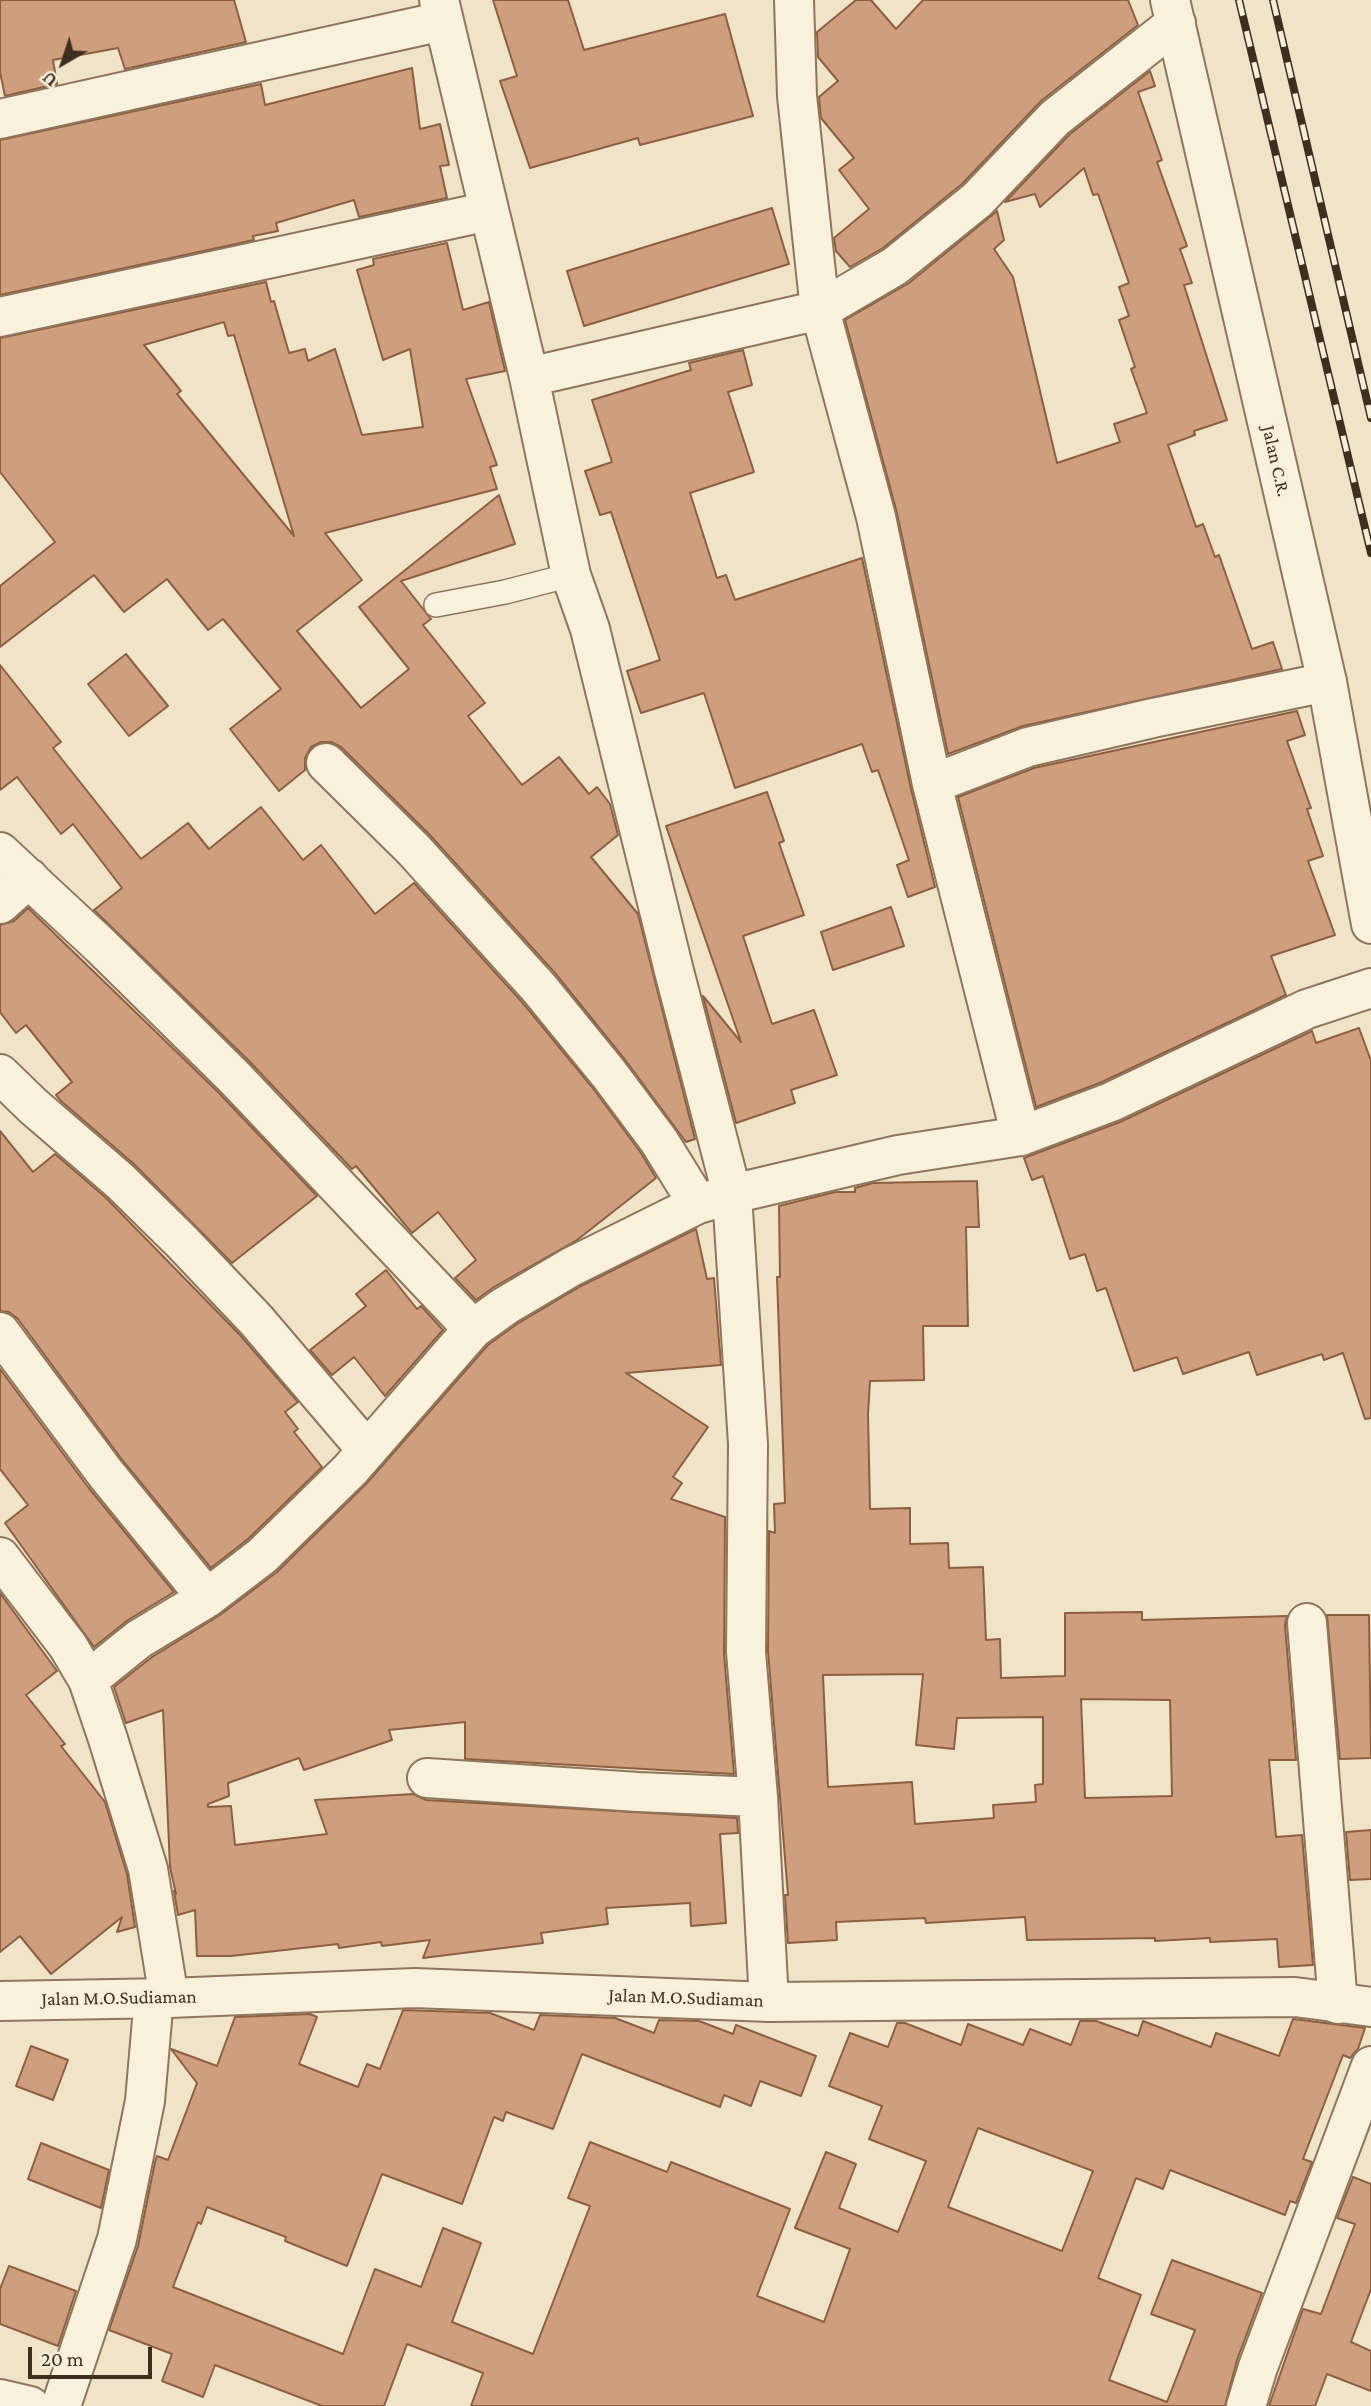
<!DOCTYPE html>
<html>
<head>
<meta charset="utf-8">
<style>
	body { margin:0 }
	#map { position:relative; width:1371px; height:2406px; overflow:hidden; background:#f0e4c8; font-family:"Crimson Pro",serif }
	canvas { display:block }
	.north { position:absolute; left:28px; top:28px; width:70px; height:70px; -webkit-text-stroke:5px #f7eed8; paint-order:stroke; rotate:219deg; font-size:19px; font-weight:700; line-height:28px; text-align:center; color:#3d2e20 }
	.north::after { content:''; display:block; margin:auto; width:24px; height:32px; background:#3d2e20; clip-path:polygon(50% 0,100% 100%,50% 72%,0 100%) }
	.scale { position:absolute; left:28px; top:2347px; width:124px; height:32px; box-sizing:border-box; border:4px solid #3d2e20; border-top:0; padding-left:9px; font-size:21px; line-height:24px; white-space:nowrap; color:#3d2e20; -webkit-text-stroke:5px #f7eed8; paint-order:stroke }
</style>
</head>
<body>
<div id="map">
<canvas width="1371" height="2406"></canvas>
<div class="north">U</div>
<div class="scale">20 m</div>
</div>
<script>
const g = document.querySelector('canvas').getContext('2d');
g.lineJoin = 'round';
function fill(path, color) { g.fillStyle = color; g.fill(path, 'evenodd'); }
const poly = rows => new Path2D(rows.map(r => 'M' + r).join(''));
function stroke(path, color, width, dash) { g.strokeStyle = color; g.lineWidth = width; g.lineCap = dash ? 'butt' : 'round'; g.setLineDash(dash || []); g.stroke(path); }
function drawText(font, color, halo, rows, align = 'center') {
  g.font = font + ' "Crimson Pro",serif'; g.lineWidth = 5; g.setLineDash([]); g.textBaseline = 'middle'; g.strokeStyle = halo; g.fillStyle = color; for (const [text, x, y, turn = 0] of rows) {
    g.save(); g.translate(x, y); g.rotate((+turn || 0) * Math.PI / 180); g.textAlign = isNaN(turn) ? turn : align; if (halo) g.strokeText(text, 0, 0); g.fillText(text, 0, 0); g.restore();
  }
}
const building = poly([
	[0,0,234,0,246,42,125,69,118,48,53,60,57,84,5,96,0,72,0,0],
	[493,0,568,0,584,50,725,14,753,116,640,145,638,138,530,168,500,81,517,76,493,0],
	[856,0,871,0,896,29,923,0,1128,0,1138,25,1041,101,962,184,883,248,850,267,836,251,834,238,869,209,839,170,854,158,821,118,819,97,838,81,818,57,817,32,856,0],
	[412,68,420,129,440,124,449,165,440,166,447,198,359,217,354,200,276,223,278,231,253,236,254,240,0,295,0,140,261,84,265,105,412,68],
	[1150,71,1155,86,1138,92,1162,160,1157,162,1187,246,1180,249,1192,283,1184,285,1227,420,1194,431,1195,435,1168,445,1196,527,1203,524,1215,557,1219,555,1252,649,1273,642,1282,669,1023,726,948,754,897,513,845,320,909,283,997,211,1004,240,994,249,1013,277,1057,463,1120,442,1114,424,1147,413,1131,369,1135,367,1119,320,1129,316,1119,287,1129,283,1098,194,1093,195,1084,168,1040,207,1035,194,1005,202,1070,134,1150,71],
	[772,208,789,264,584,326,567,271,772,208],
	[447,243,463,310,489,302,505,371,466,379,497,465,490,467,497,489,325,533,362,580,297,631,361,708,409,669,359,607,499,495,515,544,401,581,431,619,423,625,485,703,468,716,522,785,559,757,589,794,597,787,610,804,618,835,591,857,638,914,695,1139,686,1142,626,1061,555,973,428,833,341,747,331,742,321,742,311,747,305,758,305,770,279,791,230,729,281,689,223,619,208,630,167,579,124,612,94,575,0,647,0,586,55,542,0,472,0,338,266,282,271,302,274,301,289,353,305,349,308,361,335,349,362,435,423,427,410,349,383,360,357,270,374,265,373,259,447,243],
	[224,322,228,336,234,335,294,536,177,394,181,391,144,345,224,322],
	[743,350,752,385,728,392,754,472,690,493,717,578,726,575,735,600,862,558,911,789,935,887,908,897,897,865,909,860,878,770,872,772,862,744,735,788,704,693,641,713,627,671,660,660,611,512,600,515,585,471,612,462,592,400,691,370,689,363,743,350],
	[126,654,168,706,129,736,88,684,126,654],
	[0,665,61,742,53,748,141,859,188,823,209,849,261,807,303,860,321,845,375,914,414,883,522,1002,592,1087,641,1153,656,1178,577,1240,494,1287,476,1300,455,1278,476,1260,438,1212,412,1233,356,1166,352,1169,249,1061,94,910,122,888,73,824,61,834,17,777,0,790,0,665],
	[1297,711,1305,735,1287,741,1311,808,1307,809,1323,856,1308,861,1335,935,1271,956,1286,995,1102,1082,1036,1107,958,797,1034,768,1297,711],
	[767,792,784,841,779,843,804,915,743,936,772,1024,814,1010,837,1075,791,1090,795,1103,736,1123,703,996,741,1042,666,826,767,792],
	[891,907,904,946,833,970,821,932,891,907],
	[28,908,218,1092,317,1196,232,1263,135,1165,61,1101,56,1095,72,1082,26,1025,16,1033,0,1012,0,925,14,921,28,908],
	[1359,1028,1371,1061,1371,1418,1365,1419,1343,1353,1324,1360,1322,1354,1257,1375,1249,1352,1183,1374,1177,1357,1134,1371,1106,1288,1097,1291,1085,1254,1070,1259,1043,1176,1032,1180,1024,1158,1120,1122,1312,1031,1316,1043,1359,1028],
	[0,1131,33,1172,55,1154,105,1197,240,1335,298,1402,285,1412,298,1429,294,1432,322,1467,248,1539,211,1568,123,1461,18,1319,9,1312,0,1311,0,1131],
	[977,1181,979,1227,966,1227,968,1326,923,1326,924,1380,870,1381,868,1414,870,1509,910,1508,910,1544,948,1543,949,1568,983,1567,986,1640,1000,1639,1001,1678,1065,1676,1065,1613,1142,1612,1142,1620,1287,1616,1285,1625,1296,1760,1269,1760,1276,1837,1302,1835,1313,1965,1279,1967,1277,1939,1210,1942,1210,1938,1155,1941,1155,1938,1027,1940,1025,1917,926,1923,925,1918,836,1922,837,1940,788,1943,785,1895,788,1895,768,1651,769,1531,775,1533,774,1504,785,1503,777,1277,780,1277,779,1206,835,1192,855,1192,855,1188,873,1183,977,1181],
	[923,1674,916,1745,954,1749,957,1718,1043,1717,1043,1784,1035,1785,1036,1802,993,1805,994,1818,915,1824,912,1782,828,1787,823,1675,923,1674],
	[1081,1699,1170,1700,1172,1796,1085,1798,1081,1699],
	[696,1229,707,1279,714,1278,721,1365,626,1373,708,1427,673,1477,682,1483,671,1499,725,1517,724,1654,734,1774,465,1759,465,1722,389,1730,392,1740,304,1770,299,1758,228,1783,229,1796,208,1804,208,1807,231,1806,235,1845,327,1834,315,1800,413,1794,426,1800,737,1818,738,1833,720,1834,726,1923,691,1926,690,1903,606,1908,608,1924,541,1933,543,1943,423,1958,430,1940,382,1946,381,1942,339,1948,338,1944,231,1956,197,1956,195,1910,178,1915,174,1891,176,1894,170,1867,163,1710,126,1723,114,1687,152,1657,220,1615,277,1572,366,1484,488,1345,517,1324,581,1286,696,1229],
	[386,1270,417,1309,421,1306,443,1330,385,1396,354,1357,332,1375,310,1350,366,1306,356,1294,386,1270],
	[0,1369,88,1487,174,1592,128,1620,94,1647,5,1523,28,1505,0,1469,0,1369],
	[0,1593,57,1671,26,1695,65,1744,61,1746,105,1802,127,1874,135,1927,117,1932,122,1917,51,1974,20,1936,0,1952,0,1593],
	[1327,1615,1369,1615,1371,1758,1340,1759,1327,1615],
	[1371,1830,1371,1879,1350,1880,1346,1832,1371,1830],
	[403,2010,490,2013,534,2030,540,2015,615,2018,654,2033,659,2020,699,2021,733,2034,736,2025,816,2056,801,2096,760,2081,751,2106,724,2095,720,2107,582,2054,553,2129,506,2112,503,2121,494,2117,462,2204,382,2174,347,2266,285,2241,286,2237,207,2207,201,2224,198,2222,173,2287,343,2354,375,2269,421,2287,443,2228,481,2243,452,2322,533,2354,590,2206,568,2198,590,2142,667,2172,671,2162,790,2209,757,2296,824,2322,850,2249,795,2228,826,2152,856,2164,839,2208,898,2232,926,2161,869,2139,882,2106,829,2086,850,2033,888,2047,897,2023,905,2023,961,2045,968,2024,1023,2045,1030,2029,1071,2045,1080,2021,1096,2021,1138,2036,1143,2021,1211,2047,1216,2033,1279,2056,1293,2019,1365,2028,1358,2049,1350,2058,1343,2055,1303,2159,1312,2162,1296,2203,1290,2201,1285,2215,1170,2170,1163,2189,1136,2178,1098,2278,1141,2295,1109,2380,1167,2402,1195,2330,1151,2314,1172,2260,1262,2293,1237,2360,1225,2406,471,2406,483,2373,407,2344,384,2406,322,2406,215,2365,203,2397,162,2381,172,2354,109,2330,138,2246,155,2162,157,2156,168,2160,197,2083,171,2049,217,2066,235,2017,310,2014,317,2017,299,2064,358,2087,367,2064,380,2069,403,2010],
	[978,2128,1093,2171,1062,2251,948,2207,978,2128],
	[31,2046,68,2060,53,2100,16,2086,31,2046],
	[41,2143,109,2170,101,2208,28,2179,41,2143],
	[1353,2177,1371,2184,1371,2289,1351,2342,1371,2351,1371,2391,1327,2374,1315,2406,1269,2406,1303,2309,1321,2314,1355,2224,1337,2218,1353,2177],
	[9,2266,76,2291,58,2346,0,2324,0,2289,9,2266]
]);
fill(building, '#cf9f7d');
stroke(building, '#8d5f41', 2);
const service = poly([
	[436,605,505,592,571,575]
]);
const minor = poly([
	[439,0,529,377,571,575,590,629,674,971,732,1194,748,1444,746,1652,758,1797,769,2002],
	[794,0,797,96,820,310,876,517,932,784,1021,1136],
	[0,119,443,21],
	[0,317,489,211],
	[529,377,820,310,895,266,977,200,1055,118,1176,23],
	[326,763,413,849,539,988,609,1074,659,1141,698,1204],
	[932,784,1028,747,1153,718,1327,682],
	[0,852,101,946,234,1077,473,1329],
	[0,904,29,878],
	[0,1074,33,1106,120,1181,182,1242,256,1320,366,1449],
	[0,1332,106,1474,207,1598],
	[0,1557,68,1646,88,1680,108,1739,148,1869,169,1998],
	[1307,1623,1338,2004],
	[88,1680,139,1639,207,1598,262,1556,350,1470,473,1329,505,1306,571,1267,698,1204,732,1194,898,1155,1021,1136,1111,1102,1307,1009,1371,988],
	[427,1778,638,1792,758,1797],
	[0,2399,30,2406],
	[61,2406,117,2239,145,2101,154,1997],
	[1246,2406,1258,2367,1371,2066]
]);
const tertiary = poly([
	[1170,0,1327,682,1371,924],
	[0,2001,169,1998,415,1988,769,2002,1295,1997,1371,2007]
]);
stroke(service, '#8d765c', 26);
stroke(minor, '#8d765c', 42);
stroke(tertiary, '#8d765c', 42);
stroke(service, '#faf1dc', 23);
stroke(minor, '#faf1dc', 38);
stroke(tertiary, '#faf1dc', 38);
const rail = poly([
	[1239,0,1371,553],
	[1273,0,1371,418]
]);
stroke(rail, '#3d2e20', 8);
stroke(rail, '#f7eed8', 5, [16]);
drawText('19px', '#3d2e20', '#f7eed8', [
	["Jalan C.R.",1276,461,77],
	["Jalan M.O.Sudiaman",119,1998,-1],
	["Jalan M.O.Sudiaman",686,1998,2]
]);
</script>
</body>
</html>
